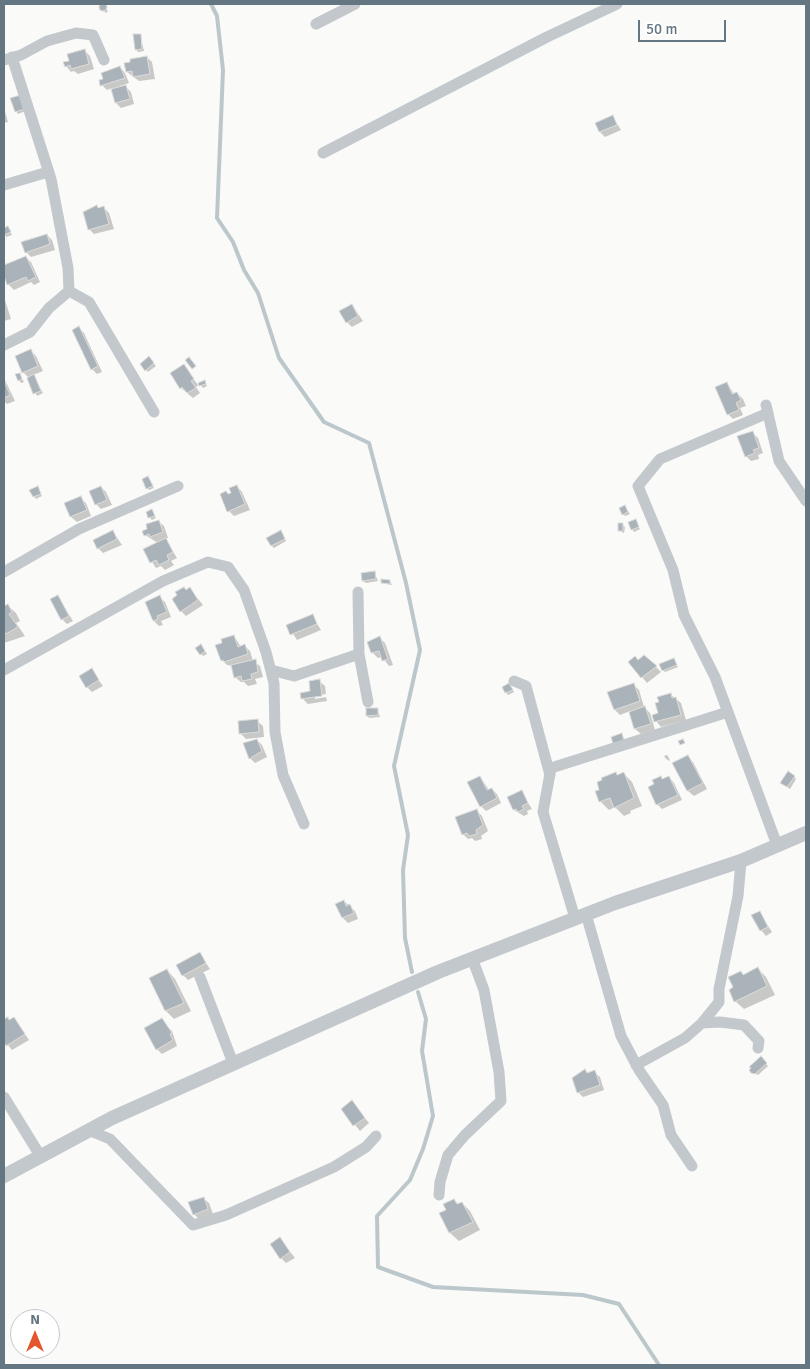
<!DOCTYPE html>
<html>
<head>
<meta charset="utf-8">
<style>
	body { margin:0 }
	#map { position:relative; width:810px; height:1369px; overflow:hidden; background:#fafaf8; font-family:Signika,sans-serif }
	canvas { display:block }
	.frame { position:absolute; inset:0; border:5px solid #657683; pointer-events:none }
	.north { position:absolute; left:10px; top:1309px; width:50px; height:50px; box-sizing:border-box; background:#fff; border:1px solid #c1c8cd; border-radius:50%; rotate:0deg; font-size:14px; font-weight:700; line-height:20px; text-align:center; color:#657683 }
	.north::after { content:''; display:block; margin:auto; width:18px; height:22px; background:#e4572e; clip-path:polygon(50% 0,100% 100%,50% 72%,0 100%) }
	.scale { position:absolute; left:638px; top:20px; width:88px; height:22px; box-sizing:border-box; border:2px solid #657683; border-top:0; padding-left:6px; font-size:15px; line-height:18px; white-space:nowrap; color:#657683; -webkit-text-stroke:4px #fff; paint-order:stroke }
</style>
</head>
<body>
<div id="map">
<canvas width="810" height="1369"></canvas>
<div class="frame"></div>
<div class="north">N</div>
<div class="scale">50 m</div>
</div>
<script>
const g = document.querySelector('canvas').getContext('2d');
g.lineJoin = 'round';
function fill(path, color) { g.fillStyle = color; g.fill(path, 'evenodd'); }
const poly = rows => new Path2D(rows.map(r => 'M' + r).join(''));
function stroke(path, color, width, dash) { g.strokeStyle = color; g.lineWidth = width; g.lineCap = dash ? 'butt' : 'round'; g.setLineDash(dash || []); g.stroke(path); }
fill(poly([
	[102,5,108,11,106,13,100,7],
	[140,35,144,51,138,52,136,49],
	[84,50,90,56,94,69,78,74,74,71,71,72,66,66],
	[147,57,152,62,155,79,139,81,127,72],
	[120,67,125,73,129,83,120,86,120,88,126,87,131,92,134,104,121,108,116,103,112,88,107,90,102,85],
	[23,99,26,111,18,114,16,111],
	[4,108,8,122,4,123],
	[613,117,621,130,605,137,600,132],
	[96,206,99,209,104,208,109,213,114,229,94,234,89,229],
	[8,228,12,235,6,237,4,230],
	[47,235,52,240,55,250,31,257,26,252],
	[25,257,31,262,40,282,34,285,31,282,14,290,8,284,4,266],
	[4,297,11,319,4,321],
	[352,305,363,321,352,327,347,322],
	[79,328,84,333,102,372,97,374,92,369],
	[31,351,36,356,43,371,33,375,43,393,37,396,29,378,23,372],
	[149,358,156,366,148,372,141,364],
	[184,366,198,385,205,382,207,386,203,388,200,384,196,387,200,393,193,398,181,388],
	[19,374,24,382,21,383,16,375],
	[4,378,15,401,7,404,4,401],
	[727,383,734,394,737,393,743,399,746,406,740,408,743,415,733,419,728,414],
	[752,432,758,438,763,453,758,455,759,459,751,461,746,456],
	[148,478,154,488,149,490,147,488],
	[237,486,242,492,250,510,234,516,229,511,229,495,233,493],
	[101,487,106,492,112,505,101,509,96,504],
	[37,488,42,496,36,499,34,496],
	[80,498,86,503,91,516,77,522,71,517,66,504],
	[625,507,630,514,625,516,623,514],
	[152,511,156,518,152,520,150,518],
	[635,520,640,529,634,532,632,529],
	[158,521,164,526,168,538,165,539,177,558,171,561,174,565,165,570,161,566,156,568,144,550,158,543,145,535],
	[622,525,625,527,624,533,620,531],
	[113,532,122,545,103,553,98,548],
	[283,534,286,541,274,548,272,546],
	[374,572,378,581,366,583,363,581],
	[390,581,392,585,382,583],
	[190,589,203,605,186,616,181,611,186,591],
	[58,597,73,621,67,624,62,619],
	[159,597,165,602,171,617,161,621,163,625,159,626,154,621,146,603],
	[7,605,16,613,20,621,16,623,25,636,4,643,4,607],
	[312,616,321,630,297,640,288,626],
	[234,636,241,647,245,646,250,651,253,661,260,666,263,677,255,679,257,684,248,686,244,682,241,682,235,677,233,666,227,665,222,660],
	[380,638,385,643,393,665,389,666,382,657,378,658,373,653,369,642],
	[203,648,207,654,203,656,201,654],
	[674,660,678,667,665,672,663,670],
	[639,661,656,667,661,672,647,683,630,662],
	[91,670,103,686,92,692,87,687],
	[319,681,325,686,326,694,315,696,315,699,326,697,327,701,308,704,303,699,302,694,312,692],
	[634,685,639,690,644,707,650,713,655,730,641,734,635,729,630,711,620,715,615,710],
	[511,687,514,692,508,695,503,688],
	[670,694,681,703,686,720,661,727,656,721,659,714,660,702],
	[377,709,380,717,369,718,367,715],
	[257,721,263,726,264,737,246,739,240,733],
	[257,740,262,745,267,757,255,763,250,758],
	[667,755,669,758,670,761,666,759,664,756],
	[687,757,693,762,707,789,694,796,688,791,674,764],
	[624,774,632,782,642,806,630,811,631,813,624,816,615,807,609,810,600,801,601,790],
	[480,777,489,790,492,789,497,794,501,803,486,811,481,806],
	[661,777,663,780,669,777,674,783,682,800,662,809,657,804,656,785],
	[794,777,796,779,790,789,784,785],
	[521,792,532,809,527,811,528,814,524,816,514,810],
	[477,811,482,816,488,831,481,836,482,839,475,841,472,838,468,839,463,834],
	[344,901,355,911,358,919,348,923,343,918],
	[759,912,772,932,766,936,761,930],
	[200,954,210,969,188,980,183,975],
	[758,969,766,977,775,995,744,1009,735,1001,734,988,741,972,744,975],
	[167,970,175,979,191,1011,174,1019,166,1011,151,978],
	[8,1018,10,1021,14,1018,29,1040,12,1050,4,1040,4,1021],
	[161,1020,172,1031,177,1046,162,1054,157,1049],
	[761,1058,768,1066,758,1075,753,1072],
	[585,1071,588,1074,594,1072,600,1077,604,1090,583,1097,578,1092,579,1073],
	[352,1102,369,1123,360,1131,342,1109],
	[203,1198,209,1203,213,1214,199,1219,194,1214],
	[454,1200,459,1205,462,1203,470,1211,480,1230,459,1241,450,1233,441,1214,448,1211],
	[280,1239,295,1258,286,1263,281,1258]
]), '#0003');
stroke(poly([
	[211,4,217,16,223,70,217,218,233,242,244,270,258,293,279,358,324,422,369,443,406,583,420,650,394,766,408,835,403,870,405,938,412,972],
	[418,992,426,1019,422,1051,433,1116,423,1149,410,1180,377,1216,378,1267,433,1287,583,1295,619,1304,659,1365]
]), '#bbc7cb', 4);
const building = poly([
	'99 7a4 4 0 1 1 8 0a4 4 0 1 1-8 0Z',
	[133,34,141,34,142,49,135,50,133,34],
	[85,49,89,64,71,69,70,65,65,67,63,62,69,61,67,54,85,49],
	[147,56,150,74,133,77,132,71,126,72,124,63,130,62,130,59,147,56],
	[120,66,125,78,100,86,99,80,103,79,101,73,120,66],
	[126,85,130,99,115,103,111,89,126,85],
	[21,95,25,109,15,112,10,98,21,95],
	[613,115,617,125,599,132,595,123,613,115],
	[97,205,98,208,104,206,109,224,88,230,83,212,97,205],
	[8,226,11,232,4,235,4,228,8,226],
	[47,234,50,244,25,253,21,242,47,234],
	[26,256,36,277,28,281,26,277,7,285,4,276,4,265,26,256],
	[352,304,358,316,346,323,339,311,352,304],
	[79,326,98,366,91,370,72,330,79,326],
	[31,349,38,366,22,373,15,356,31,349],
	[149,356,154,363,145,371,140,364,149,356],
	[189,357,196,366,192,369,185,360,189,357],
	[184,364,194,379,191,381,196,388,187,393,182,387,180,389,170,373,184,364],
	[20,373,22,379,18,381,15,374,20,373],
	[34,374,41,391,33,394,27,378,34,374],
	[4,380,10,395,4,398,4,380],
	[205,380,206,384,199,386,198,383,205,380],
	[727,382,732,394,737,392,741,400,736,403,739,410,727,415,715,387,727,382],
	[753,431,759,448,753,450,755,453,745,457,737,436,753,431],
	[148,476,153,486,146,489,142,479,148,476],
	[237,485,245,504,227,512,220,494,226,491,228,494,231,493,229,488,237,485],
	[38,486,41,494,33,497,29,490,38,486],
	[101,486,107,500,95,505,89,491,101,486],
	[81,496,87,510,70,517,64,503,81,496],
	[625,505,628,512,622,515,619,508,625,505],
	[152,509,155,516,148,518,146,512,152,509],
	[636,519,639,527,631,530,628,522,636,519],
	[159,520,163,532,150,537,149,534,144,536,142,531,147,529,146,524,159,520],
	[618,523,623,523,623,531,618,531,618,523],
	[113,530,117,539,97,549,93,540,113,530],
	[281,530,285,539,271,546,266,538,281,530],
	[166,538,173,552,167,555,169,560,159,565,156,560,150,563,143,549,166,538],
	[375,571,376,579,362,581,361,573,375,571],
	[381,579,390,580,390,584,381,583,381,579],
	[184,587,186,590,190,587,198,600,180,612,172,599,177,595,175,592,184,587],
	[58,595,69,616,61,620,50,599,58,595],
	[160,595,167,612,157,616,158,619,153,621,145,602,160,595],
	[8,604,12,612,9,614,18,627,6,634,4,631,4,606,8,604],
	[313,614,317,624,290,635,286,625,313,614],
	[234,635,238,647,245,644,248,654,224,662,223,660,221,661,215,645,222,643,221,639,234,635],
	[380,636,388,659,382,661,379,651,371,653,367,642,380,636],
	[201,644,205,651,200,655,195,648,201,644],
	[644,655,657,666,641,678,628,662,635,656,638,660,644,655],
	[674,658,677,665,662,671,659,664,674,658],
	[256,659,258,672,251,674,252,679,242,681,241,676,234,678,231,665,256,659],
	[92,668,99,680,86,688,79,676,92,668],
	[320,679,322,696,301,699,300,693,310,691,309,681,320,679],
	[509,683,513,690,505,693,502,687,509,683],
	[634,683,640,701,614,710,607,692,634,683],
	[671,693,672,698,676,697,681,715,654,722,652,715,658,713,655,703,659,702,657,697,671,693],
	[645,706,651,724,634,729,629,712,645,706],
	[366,708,378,708,378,715,366,716,366,708],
	[258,719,259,732,239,734,238,721,258,719],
	[622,733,624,741,613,744,611,737,622,733],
	[257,739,262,751,249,759,243,743,257,739],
	[683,739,685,743,680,745,678,741,683,739],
	[688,755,703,783,687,791,672,763,688,755],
	[788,771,795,776,787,787,780,783,788,771],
	[616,772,617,775,624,772,634,798,614,808,610,798,599,802,595,791,599,790,597,782,602,780,601,778,616,772],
	[480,776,487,790,492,788,497,798,480,807,467,782,480,776],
	[661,776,662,779,669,776,678,795,656,805,648,787,654,784,652,780,661,776],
	[522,790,528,803,522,806,524,809,518,812,516,809,513,810,507,797,522,790],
	[477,809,483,825,476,830,477,834,469,836,467,833,462,835,455,817,477,809],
	[344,900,346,906,350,904,354,913,342,918,335,904,344,900],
	[760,911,768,927,760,931,751,915,760,911],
	[200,952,206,963,182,976,176,965,200,952],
	[758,967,767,986,734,1002,729,990,733,987,728,977,741,971,743,975,758,967],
	[167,969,184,1003,165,1011,149,978,167,969],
	[8,1017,9,1020,14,1017,25,1034,6,1046,4,1042,4,1019,8,1017],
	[162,1018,172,1033,170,1034,173,1040,156,1050,144,1028,162,1018],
	[761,1056,767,1063,755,1074,751,1073,749,1070,751,1068,749,1067,761,1056],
	[585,1069,587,1073,595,1070,600,1085,577,1093,572,1078,585,1069],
	[352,1100,365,1118,353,1126,341,1109,352,1100],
	[204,1197,208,1209,193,1215,188,1202,204,1197],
	[454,1199,457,1204,462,1202,473,1222,449,1233,439,1213,446,1210,443,1204,454,1199],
	[280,1237,290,1252,280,1259,270,1244,280,1237]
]);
fill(building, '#aab3b9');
stroke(building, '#dcdcda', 1);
stroke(poly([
	[316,24,355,4],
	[4,60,21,55,47,41,76,33,93,35,104,60],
	[323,153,547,37,617,4],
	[4,185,48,172],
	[69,291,89,302,154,412],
	[4,345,30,332,49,308,69,291,68,268,51,179,12,57],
	[766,405,779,461,806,501],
	[768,413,660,459,638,486,673,570,684,615,715,677,777,845],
	[4,572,79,529,178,486],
	[358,592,359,654,368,702],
	[4,670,163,581,208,562,228,567,244,590,266,652,274,683,275,732,283,775,304,824],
	[271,670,294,676,359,654],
	[514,681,526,686,550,775],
	[586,914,621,1036,639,1070,663,1105,671,1135,692,1166],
	[575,918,543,812,551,768,728,712],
	[200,977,233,1063],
	[702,1023,720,1022,744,1025,759,1041,758,1048],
	[636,1065,685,1038,702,1023,719,1002,719,989,738,896,741,861],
	[4,1097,41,1157],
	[88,1130,110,1139,193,1225,226,1215,334,1167,366,1147,376,1136],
	[439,1195,440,1182,448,1155,465,1135,501,1101,499,1072,484,990,472,958]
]), '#c3c8cc', 11);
stroke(poly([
	[4,1176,112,1118,438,972,615,903,741,861,806,833]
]), '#c3c8cc', 14);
</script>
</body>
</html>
